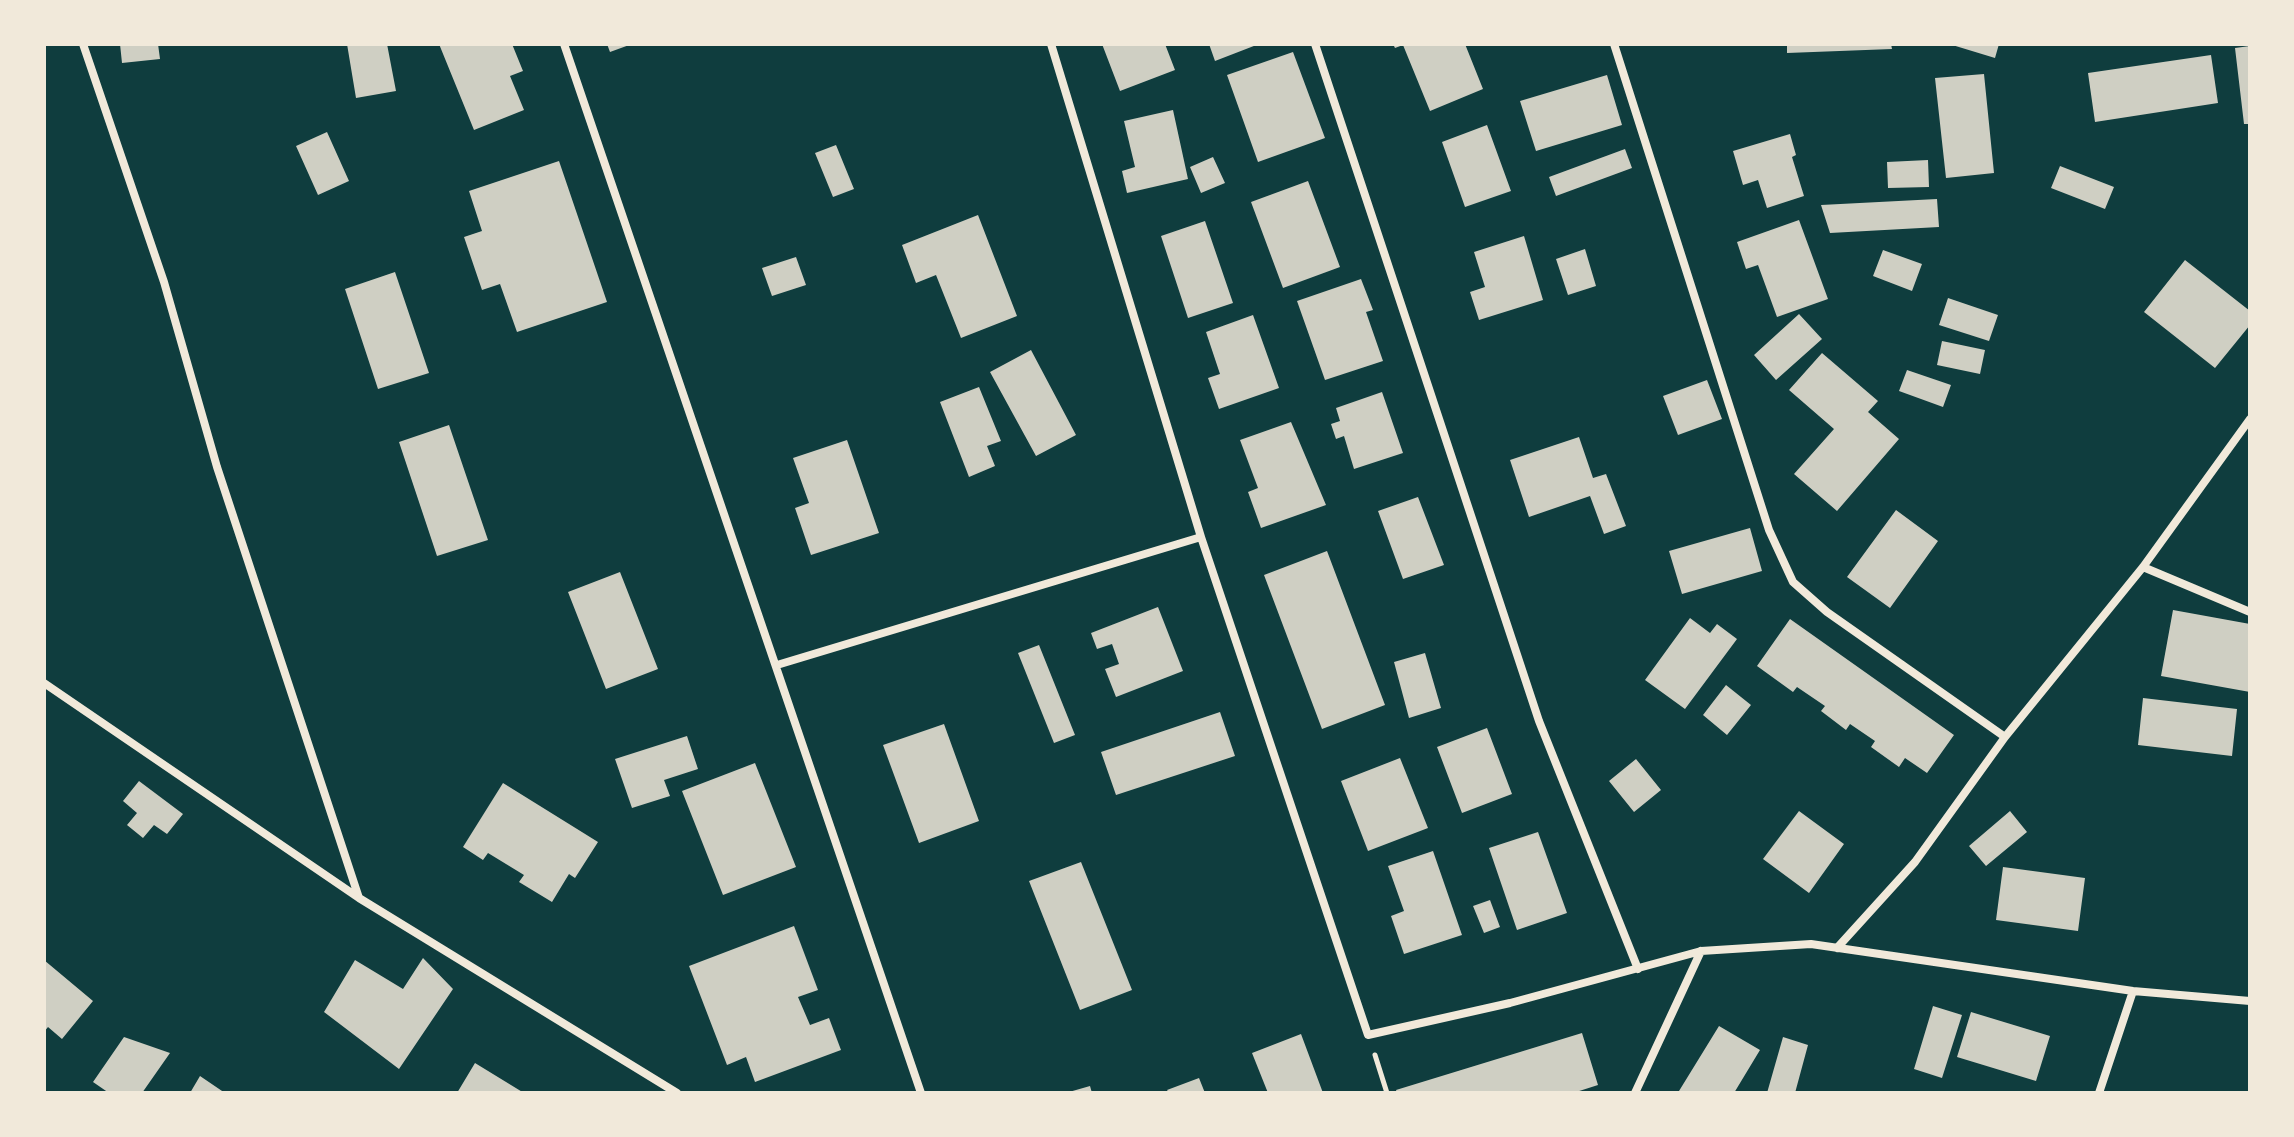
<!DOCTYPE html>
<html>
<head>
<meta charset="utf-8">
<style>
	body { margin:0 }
	#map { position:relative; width:2294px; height:1137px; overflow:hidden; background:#0f3d3e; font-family:"IBM Plex Sans",sans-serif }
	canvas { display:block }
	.frame { position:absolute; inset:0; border:46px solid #f1e9da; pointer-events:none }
</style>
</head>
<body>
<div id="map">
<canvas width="2294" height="1137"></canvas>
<div class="frame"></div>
</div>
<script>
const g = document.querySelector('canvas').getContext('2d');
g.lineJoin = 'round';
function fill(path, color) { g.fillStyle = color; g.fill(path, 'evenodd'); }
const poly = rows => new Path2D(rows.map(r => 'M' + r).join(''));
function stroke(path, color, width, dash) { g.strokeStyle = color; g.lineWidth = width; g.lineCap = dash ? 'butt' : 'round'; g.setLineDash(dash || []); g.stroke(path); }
fill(poly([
	[120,44,158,44,160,59,122,63],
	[347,44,387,44,396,91,356,98],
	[439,44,512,44,523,71,510,76,524,110,474,130],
	[607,44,632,44,610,52],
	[1102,44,1165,44,1175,70,1120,91],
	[1209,44,1259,44,1215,61],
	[1393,44,1465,44,1483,89,1430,111,1403,45,1395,48],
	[1787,44,1891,44,1892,49,1787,53],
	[1949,44,1999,44,1995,58],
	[2250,46,2250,124,2244,124,2235,48],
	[1293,52,1325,138,1258,162,1227,75],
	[2211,55,2218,103,2095,122,2088,73],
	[1984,74,1994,173,1946,178,1935,78],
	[1607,75,1622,125,1536,151,1520,101],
	[1173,110,1188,179,1127,193,1122,171,1135,167,1124,121],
	[1487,125,1511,191,1465,207,1442,142],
	[327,132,349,181,318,195,296,146],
	[1790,134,1796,155,1792,157,1804,196,1767,208,1758,180,1743,185,1733,151],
	[836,145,854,189,833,197,815,153],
	[1625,149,1632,168,1556,196,1549,177],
	[1213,157,1225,183,1201,193,1190,167],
	[1928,160,1929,187,1888,188,1887,162],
	[559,161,607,302,517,332,500,284,482,290,464,237,482,231,469,191],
	[2060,166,2114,187,2105,209,2051,188],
	[1308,181,1340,267,1283,288,1251,202],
	[1937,199,1939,227,1830,233,1821,205],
	[978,215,1017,316,961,338,936,275,916,283,902,245],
	[1799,220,1828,299,1777,317,1758,265,1746,269,1737,242],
	[1205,221,1233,303,1188,318,1161,236],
	[1524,236,1543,300,1479,320,1470,292,1485,287,1474,252],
	[1585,249,1596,286,1568,295,1556,259],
	[1883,250,1922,264,1912,291,1873,276],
	[796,257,806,285,772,296,762,268],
	[2185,260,2250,311,2250,325,2215,368,2144,312],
	[395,272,429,373,378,389,345,289],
	[1361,279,1373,310,1366,312,1383,361,1325,380,1297,301],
	[1948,298,1998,315,1989,341,1939,325],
	[1799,314,1822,339,1776,380,1754,355],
	[1253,315,1279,388,1219,409,1208,378,1220,374,1206,332],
	[1942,341,1985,350,1980,374,1937,365],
	[1031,350,1076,435,1036,456,990,372],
	[1822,353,1878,401,1868,412,1899,439,1837,511,1794,474,1834,429,1789,390],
	[1907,370,1951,385,1943,407,1899,391],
	[1707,380,1722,419,1678,435,1663,396],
	[979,387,1001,441,987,446,995,466,969,477,940,402],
	[1382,392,1403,453,1354,469,1344,436,1336,439,1331,424,1340,421,1336,408],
	[1291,422,1326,505,1261,528,1248,492,1258,488,1240,440],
	[449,425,488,540,437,556,399,442],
	[1579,437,1593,478,1606,474,1626,526,1604,534,1590,496,1529,517,1510,460],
	[847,440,879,533,811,555,795,508,809,503,793,458],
	[1418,497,1444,565,1403,579,1378,511],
	[1896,510,1938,541,1890,608,1847,577],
	[1750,528,1762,571,1682,594,1669,551],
	[1327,551,1385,705,1322,729,1264,575],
	[620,572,658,669,606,689,568,592],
	[1158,607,1183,671,1116,697,1105,669,1119,664,1112,644,1097,649,1091,633],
	[2173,610,2250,624,2250,692,2161,676],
	[1690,618,1710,633,1717,624,1737,639,1685,709,1645,680],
	[1790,619,1954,735,1927,773,1905,758,1899,767,1871,747,1875,741,1850,724,1846,730,1821,711,1825,706,1797,687,1793,692,1757,666],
	[1039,645,1075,735,1054,743,1018,653],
	[1425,653,1441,708,1409,718,1394,662],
	[1726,685,1751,705,1727,735,1703,715],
	[2143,698,2237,709,2232,756,2138,745],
	[1220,712,1235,756,1116,795,1101,752],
	[944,724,979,821,919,843,883,745],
	[1487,728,1512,794,1462,813,1437,747],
	[687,736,698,769,664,780,670,796,632,808,615,759],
	[1400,758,1428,828,1368,851,1341,781],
	[1636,759,1661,790,1634,812,1609,781],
	[755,763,796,867,723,895,682,791],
	[139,781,183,814,167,834,154,825,143,838,127,825,137,813,123,801],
	[503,783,598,842,575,878,569,874,552,902,519,882,524,875,488,853,483,860,463,847],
	[1799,811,1844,844,1809,893,1763,859],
	[2010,811,2027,832,1986,866,1969,846],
	[1538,832,1567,913,1517,930,1489,848],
	[1433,851,1462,935,1404,954,1391,916,1404,911,1388,866],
	[1081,862,1132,990,1080,1010,1029,881],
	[2003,867,2085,878,2078,931,1996,920],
	[1490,900,1500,927,1484,933,1473,906],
	[794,926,818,990,798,997,810,1025,829,1018,841,1050,755,1082,746,1057,727,1065,689,966],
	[423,958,453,989,399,1069,324,1012,355,960,403,989],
	[44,960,93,1001,62,1039,48,1027,44,1032],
	[1933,1006,1962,1015,1942,1078,1914,1069],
	[1971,1012,2050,1036,2036,1081,1957,1057],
	[1719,1026,1760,1050,1734,1093,1683,1093,1679,1091],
	[1582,1033,1598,1085,1573,1093,1397,1093,1396,1090],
	[1301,1034,1323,1093,1268,1093,1252,1053],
	[124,1037,170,1053,142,1093,109,1093,93,1082],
	[1783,1037,1808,1045,1795,1093,1767,1093],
	[475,1063,524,1093,457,1093],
	[200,1076,225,1093,190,1093],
	[1199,1078,1205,1093,1169,1093,1167,1090],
	[1090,1086,1092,1093,1069,1093,1069,1092]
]), '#cfcfc3');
stroke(poly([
	[1375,1055,1387,1093]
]), '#f1e9da', 5);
stroke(poly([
	[83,44,164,282,217,467,359,898],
	[564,44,921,1093],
	[1051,44,1201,537,1368,1035,1510,1003,1701,951,1811,944,2133,991,2250,1001],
	[1315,44,1539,721,1638,969],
	[1614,44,1769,530,1793,582,1827,612,2005,737],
	[2143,567,2250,612],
	[777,665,1201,537],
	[44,683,359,898,677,1093],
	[1837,948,1915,862,2005,737,2143,567,2250,419],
	[1635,1093,1701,951],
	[2099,1093,2133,991]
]), '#f1e9da', 8);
</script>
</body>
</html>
